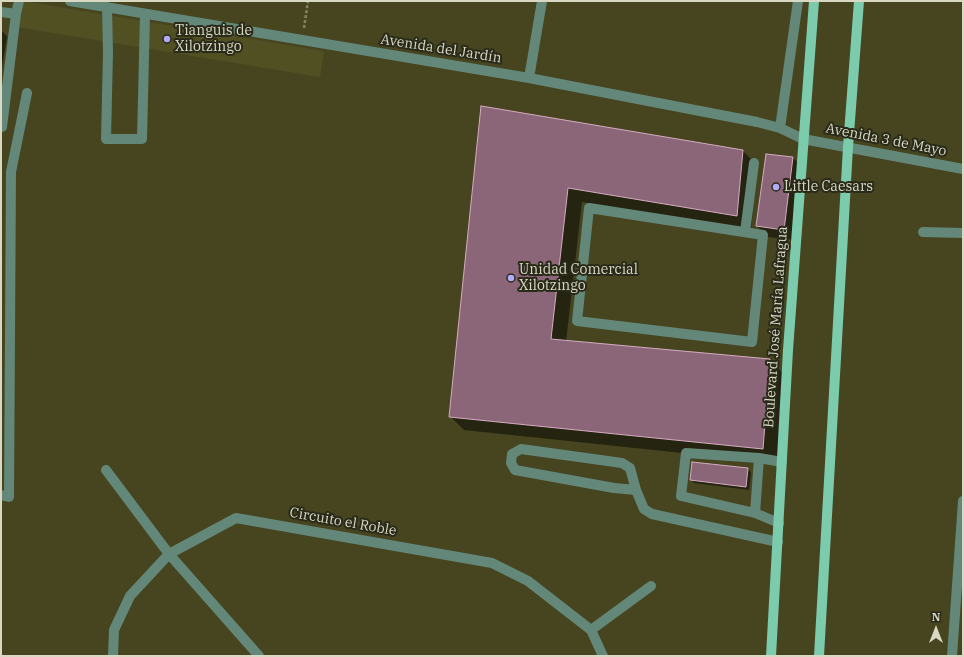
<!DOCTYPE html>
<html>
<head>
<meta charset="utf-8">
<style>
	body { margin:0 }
	#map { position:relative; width:964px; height:657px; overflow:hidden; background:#464520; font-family:"IBM Plex Serif",serif }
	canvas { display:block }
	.frame { position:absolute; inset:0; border:2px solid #d8d8c3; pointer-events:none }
	.north { position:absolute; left:916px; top:609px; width:40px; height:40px; -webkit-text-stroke:3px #2a2a1a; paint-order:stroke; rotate:0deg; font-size:11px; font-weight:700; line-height:16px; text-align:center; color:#d8d8c3 }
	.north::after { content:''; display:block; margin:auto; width:14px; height:18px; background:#d8d8c3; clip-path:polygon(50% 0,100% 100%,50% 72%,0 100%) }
</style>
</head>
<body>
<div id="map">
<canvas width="964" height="657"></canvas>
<div class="frame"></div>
<div class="north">N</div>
</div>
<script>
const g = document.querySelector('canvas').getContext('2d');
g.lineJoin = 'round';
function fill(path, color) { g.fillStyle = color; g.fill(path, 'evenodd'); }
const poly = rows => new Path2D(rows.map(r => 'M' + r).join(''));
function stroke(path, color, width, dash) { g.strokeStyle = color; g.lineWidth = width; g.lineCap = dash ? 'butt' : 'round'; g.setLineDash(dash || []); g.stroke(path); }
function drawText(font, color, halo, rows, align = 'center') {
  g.font = font + ' "IBM Plex Serif",serif'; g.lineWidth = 4; g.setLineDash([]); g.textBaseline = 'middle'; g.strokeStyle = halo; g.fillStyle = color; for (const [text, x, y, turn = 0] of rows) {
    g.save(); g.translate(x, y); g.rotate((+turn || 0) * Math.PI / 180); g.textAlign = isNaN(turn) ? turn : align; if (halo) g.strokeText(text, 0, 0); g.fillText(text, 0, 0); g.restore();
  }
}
fill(poly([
	[23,1,324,51,320,77,11,26]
]), '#515023');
fill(poly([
	[1,30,7,36,1,74],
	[482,108,743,151,757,165,751,230,582,202,566,342,770,360,784,374,777,463,464,430,450,416],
	[766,155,793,158,804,169,795,240,768,237,757,226],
	[748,469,751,473,749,490,694,483,691,479]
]), '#0007');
const building = poly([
	[481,106,743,150,737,216,568,188,551,339,770,359,763,449,449,417,481,106],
	[766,154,793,157,784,230,756,226,766,154],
	[692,462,748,468,746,487,690,480,692,462]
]);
fill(building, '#8b6679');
stroke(building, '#d5acc0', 1);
stroke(poly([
	[304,28,308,1]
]), '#858466', 2.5, [3, 2]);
stroke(poly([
	[70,1,529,78,757,122,780,128,803,139,963,169],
	[107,7,108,53,106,139,142,139,145,14],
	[1,12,16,14,2,127,1,127],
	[16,14,19,1],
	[529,78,542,1],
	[780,128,798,1],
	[589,208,763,235,752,342,577,321,589,208],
	[745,232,754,163],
	[923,232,963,233],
	[106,470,169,554,259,656],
	[636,490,614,488,515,470,511,463,512,454,521,449,622,463,630,468,636,490,644,509,652,514,778,542],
	[1,495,9,497,11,172,27,93],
	[755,513,759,458],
	[779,523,755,513,681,496,686,453,759,458,782,462],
	[591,630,651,586],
	[113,656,114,630,130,596,169,554,236,518,492,563,528,581,591,630,603,656],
	[952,656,963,501]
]), '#638879', 10);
stroke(poly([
	[771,656,788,350,814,1],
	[819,656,848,147,859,1]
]), '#7ccbac', 10);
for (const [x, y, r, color] of [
	[167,39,4,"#b3adf9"],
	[776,187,4,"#b3adf9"],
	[511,278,4,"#b3adf9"]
]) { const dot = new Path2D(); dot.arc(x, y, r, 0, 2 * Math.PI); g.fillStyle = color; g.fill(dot); stroke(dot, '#2a2a1a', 1.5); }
drawText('14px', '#d8d8c3', '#2a2a1a', [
	["Tianguis de",175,31],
	["Xilotzingo",175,47],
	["Little Caesars",784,187],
	["Unidad Comercial",519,270],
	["Xilotzingo",519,286]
], 'left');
drawText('14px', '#d8d8c3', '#2a2a1a', [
	["Avenida del Jardín",441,49,9],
	["Avenida 3 de Mayo",886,140,11],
	["Boulevard José María Lafragua",776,327,-86],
	["Circuito el Roble",343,522,10]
]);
</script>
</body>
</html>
